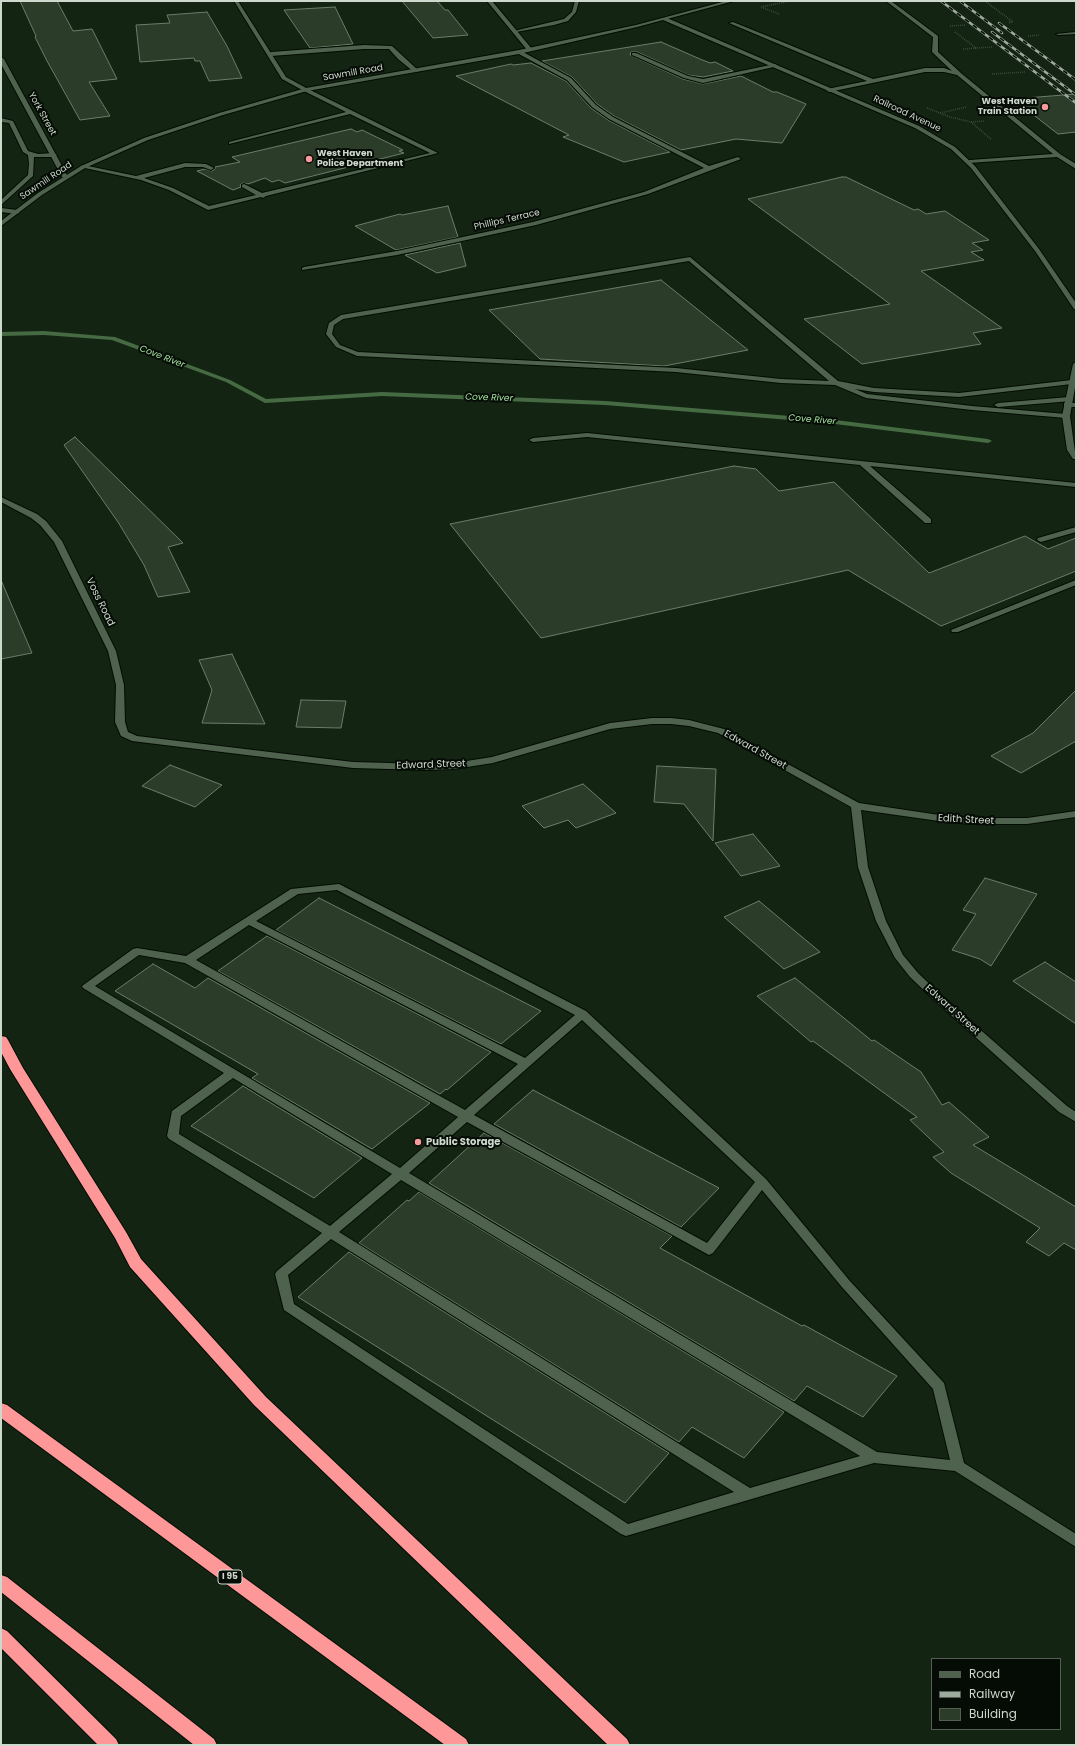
<!DOCTYPE html>
<html>
<head>
<meta charset="utf-8">
<style>
  body { margin:0 }
  #map { position:relative; width:1077px; height:1746px; overflow:hidden; background:#142413; font-family:Poppins,sans-serif }
  canvas { display:block }
  .frame { position:absolute; inset:0; border:2px solid #ced9cd; pointer-events:none }
  .legend { position:absolute; left:931px; top:1658px; width:130px; height:72px; box-sizing:border-box; background:#050b05; border:1px solid #555d55; margin:0; padding:5px 7px; list-style:none; font-size:12px; color:#ced9cd }
  .legend li { display:flex; align-items:center; gap:8px; height:20px }
  .legend b { width:20px; border:1px solid #555d55 }
</style>
</head>
<body>
<div id="map">
<canvas width="1077" height="1746"></canvas>
<div class="frame"></div>
<ul class="legend">
<li><b style="height:5px;background:#4f624e"></b>Road</li>
<li><b style="height:5px;background:#9eaa9d"></b>Railway</li>
<li><b style="height:11px;background:#2b3c29"></b>Building</li>
</ul>
</div>
<script>
const ctx = document.querySelector('canvas').getContext('2d');
ctx.lineJoin = 'round';
const shape = rows => new Path2D(rows.map(r => 'M' + r).join(''));
function fill(path, color) { ctx.fillStyle = color; ctx.fill(path, 'evenodd'); }
function trace(path, color, width, dash) { ctx.strokeStyle = color; ctx.lineWidth = width; ctx.lineCap = dash ? 'butt' : 'round'; ctx.setLineDash(dash || []); ctx.stroke(path); }
function drawText(font, color, halo, rows, align = 'center') {
  ctx.font = font + ' Poppins,sans-serif'; ctx.lineWidth = 4; ctx.setLineDash([]); ctx.textBaseline = 'middle'; ctx.strokeStyle = halo; ctx.fillStyle = color; for (const [text, x, y, turn = 0] of rows) {
    ctx.save(); ctx.translate(x, y); ctx.rotate((+turn || 0) * Math.PI / 180); ctx.textAlign = isNaN(turn) ? turn : align; if (halo) ctx.strokeText(text, 0, 0); ctx.fillText(text, 0, 0); ctx.restore();
  }
}
fill(shape([
  [44,331,115,337,230,380,266,399,382,392,605,401,827,419,988,439,992,441,988,443,827,423,605,405,382,396,265,403,226,382,112,340,44,335,1,336,1,332,44,331]
]), '#466b43');
const building = shape([
  [20,1,57,1,73,31,92,29,117,79,89,82,110,116,80,120,47,61,35,37,36,36,20,1],
  [402,1,437,1,445,10,448,10,468,35,433,38,402,1],
  [335,7,353,44,310,48,284,10,335,7],
  [207,12,227,46,242,78,209,81,200,61,195,61,194,58,140,62,136,25,170,23,167,15,207,12],
  [661,42,700,59,710,63,715,62,733,71,703,77,688,75,637,52,631,52,630,55,683,79,703,84,741,76,773,92,777,92,806,104,782,143,736,139,681,150,614,116,597,104,572,77,542,61,661,42],
  [531,63,566,81,591,108,608,120,670,152,624,162,563,137,569,135,456,76,511,64,513,65,531,63],
  [1076,94,1076,132,1058,134,1013,99,1076,94],
  [351,129,357,132,362,130,403,150,399,151,404,153,285,183,279,180,272,182,265,178,248,184,243,183,240,185,241,187,233,190,197,171,205,169,212,171,215,169,215,167,240,162,232,157,351,129],
  [842,177,846,177,914,210,918,209,926,214,945,211,989,240,972,243,983,250,971,252,984,260,921,271,1002,328,973,333,981,344,862,364,804,319,890,304,748,199,842,177],
  [448,206,458,237,396,250,355,226,400,214,402,215,448,206],
  [460,243,466,266,437,273,405,255,460,243],
  [661,280,748,350,664,366,540,359,489,310,661,280],
  [75,437,183,543,168,547,190,592,158,597,144,565,118,522,64,445,75,437],
  [734,466,756,469,779,491,834,482,929,573,1025,536,1048,549,1076,538,1076,571,941,626,848,570,541,638,450,524,734,466],
  [1,580,32,653,1,659,1,580],
  [232,654,265,724,202,723,212,690,199,660,232,654],
  [1076,690,1076,741,1021,773,991,756,1033,733,1076,690],
  [301,700,346,701,341,728,296,727,301,700],
  [170,765,222,785,195,807,142,786,170,765],
  [657,766,716,769,713,841,684,804,654,802,657,766],
  [583,784,616,813,576,828,568,820,544,828,522,806,583,784],
  [753,834,780,866,741,876,715,843,753,834],
  [985,878,1037,894,991,966,980,959,952,950,976,914,963,910,985,878],
  [319,898,541,1011,501,1044,276,930,319,898],
  [759,901,820,952,784,969,724,917,759,901],
  [267,936,491,1052,447,1090,446,1089,440,1094,218,971,267,936],
  [1045,962,1076,982,1076,1024,1013,981,1045,962],
  [153,964,195,988,208,978,430,1103,372,1149,252,1078,258,1074,115,991,153,964],
  [795,978,872,1041,874,1040,921,1072,942,1105,949,1102,989,1137,973,1145,1076,1207,1076,1250,1064,1243,1049,1256,1026,1242,1040,1228,951,1173,933,1157,944,1152,910,1120,917,1117,813,1041,811,1042,757,996,795,978],
  [243,1086,362,1158,314,1198,191,1126,243,1086],
  [533,1090,719,1188,681,1227,494,1124,533,1090],
  [484,1133,672,1236,660,1248,802,1326,804,1325,897,1376,863,1417,807,1386,794,1401,429,1183,484,1133],
  [419,1192,784,1412,744,1458,692,1427,679,1442,359,1243,407,1200,409,1201,419,1192],
  [349,1252,669,1453,625,1503,298,1297,349,1252]
]);
fill(building, '#2b3c29');
trace(building, '#6b7e69', 1);
const service = shape([
  [575,1,579,1,576,12,568,21,554,25,516,32,514,31,564,19,572,12,575,1],
  [886,1,891,1,938,36,938,52,962,74,1060,154,1076,164,1076,169,1057,157,968,163,968,161,970,160,1053,154,957,75,944,72,925,72,829,92,826,90,827,89,867,81,729,23,733,22,873,79,925,68,944,68,952,71,932,52,933,37,886,1],
  [1076,32,1076,34,1058,35,1056,34,1076,32],
  [364,45,392,46,419,71,414,72,398,59,389,49,364,49,271,56,268,54,271,52,364,45],
  [632,53,636,53,688,76,703,79,775,64,778,66,703,83,684,78,632,55,632,53],
  [306,88,438,153,266,196,263,198,261,197,208,210,169,190,141,180,80,167,83,165,136,176,185,163,206,164,214,168,211,170,203,167,185,167,144,178,173,188,209,206,256,195,242,187,242,185,244,184,262,193,430,153,350,114,229,144,229,142,346,112,304,91,304,89,306,88],
  [1,118,13,121,28,151,38,154,54,153,57,155,54,157,34,157,33,176,1,205,1,200,28,175,29,164,28,155,23,152,9,123,1,122,1,118],
  [1,208,17,210,20,212,17,214,1,212,1,208],
  [690,257,838,381,874,388,959,393,1072,380,1076,382,1072,384,959,397,874,392,855,389,867,394,972,406,1066,414,1070,416,1066,418,972,410,866,398,835,385,781,383,676,372,357,356,336,347,326,334,329,323,341,315,690,257],
  [689,261,829,381,781,379,676,368,358,352,340,345,332,334,334,325,343,319,689,261],
  [1069,397,1072,397,1072,401,998,407,994,405,998,403,1069,397],
  [1064,403,1076,403,1076,407,1064,407,1064,403],
  [587,433,1076,483,1076,487,870,466,931,519,931,523,925,523,860,465,587,437,533,442,529,440,533,438,587,433],
  [1076,527,1076,532,1041,542,1037,540,1038,538,1076,527],
  [1076,580,1076,585,958,632,952,632,951,630,1076,580],
  [339,884,586,1011,766,1179,849,1280,944,1383,964,1463,1076,1534,1076,1547,955,1471,874,1463,626,1536,621,1534,284,1310,275,1274,277,1271,322,1233,169,1139,167,1136,172,1111,224,1073,83,988,82,986,133,949,137,948,186,956,291,889,339,884],
  [337,890,575,1015,525,1058,256,921,298,894,337,890],
  [249,925,518,1064,465,1110,196,960,249,925],
  [139,955,185,963,458,1117,400,1168,95,986,139,955],
  [582,1020,755,1182,707,1243,474,1115,582,1020],
  [233,1078,392,1174,330,1226,179,1134,181,1116,233,1078],
  [467,1122,709,1255,713,1253,762,1190,841,1286,933,1389,950,1460,877,1452,409,1173,467,1122],
  [401,1180,860,1456,750,1488,339,1232,401,1180],
  [331,1239,734,1492,628,1524,294,1304,288,1275,331,1239]
]);
const minor = shape([
  [234,1,238,1,286,77,308,89,308,91,304,91,282,79,234,1],
  [487,1,492,1,532,49,532,51,528,51,487,1],
  [517,51,521,51,571,78,596,105,613,117,709,166,738,157,741,159,648,194,536,225,397,255,302,270,302,268,304,267,397,251,533,222,644,192,704,168,609,119,592,107,567,80,517,53,517,51],
  [1,57,4,59,68,177,67,178,62,177,1,64,1,57],
  [1,497,37,514,46,521,62,541,116,651,124,685,125,722,128,732,137,736,353,762,425,764,454,763,492,757,610,723,652,718,671,718,689,720,724,729,859,803,946,816,973,818,1027,818,1076,811,1076,817,1027,824,973,824,946,822,861,810,868,867,886,921,903,955,918,973,941,995,1067,1106,1076,1112,1076,1122,1059,1112,933,999,910,977,895,958,876,921,858,867,851,807,718,733,689,726,671,724,652,724,610,729,493,763,454,769,425,770,353,768,132,741,121,736,115,722,116,685,108,651,54,542,40,525,31,518,1,502,1,497]
]);
const tertiary = shape([
  [663,18,667,18,919,126,955,147,975,166,1039,249,1076,303,1076,310,1074,309,1035,251,971,168,951,149,915,128,663,20,663,18],
  [1076,362,1076,382,1070,416,1076,459,1073,459,1067,450,1062,416,1073,364,1076,362]
]);
const secondary = shape([
  [726,1,734,1,637,27,519,54,307,91,223,115,148,140,85,168,42,195,1,226,1,221,38,193,81,166,144,138,219,113,306,88,519,50,636,25,726,1]
]);
const motorway = shape([
  [1,1036,6,1037,8,1040,23,1068,126,1232,141,1259,266,1397,627,1739,630,1745,608,1745,254,1405,130,1267,115,1238,10,1069,1,1052,1,1036],
  [1,1403,7,1405,466,1739,469,1745,445,1745,1,1418,1,1403],
  [1,1575,7,1577,214,1739,217,1745,194,1745,1,1592,1,1575],
  [1,1628,7,1631,116,1739,119,1745,98,1745,1,1648,1,1628]
]);
trace(service, '#020d01', 2);
trace(minor, '#020d01', 2);
trace(tertiary, '#020d01', 2);
trace(secondary, '#020d01', 2);
trace(motorway, '#020d01', 2);
trace(shape([
  [985,1,1013,22,1009,22,1010,23],
  [779,14,761,7,790,1],
  [950,26,965,25],
  [955,32,976,48,993,47],
  [1028,36,1039,35],
  [963,49,976,48],
  [992,74,1025,72],
  [927,108,950,117,971,122,992,140],
  [940,113,967,107],
  [971,122,984,121]
]), '#616f60', 1.5, [0.5, 1.5]);
fill(service, '#4f624e');
fill(minor, '#4f624e');
fill(tertiary, '#4f624e');
fill(secondary, '#4f624e');
fill(motorway, '#fe9797');
const rail = shape([
  [941,1,1076,103],
  [960,1,1002,33],
  [999,23,1076,80],
  [992,32,1076,95]
]);
trace(rail, '#9eaa9d', 2.5);
trace(rail, '#050b05', 1.5, [5]);
for (const [x, y, r, color] of [
  [1045,107,4,"#f59b9b"],
  [309,159,4,"#f59b9b"],
  [418,1142,4,"#f59b9b"]
]) { const dot = new Path2D(); dot.arc(x, y, r, 0, 2 * Math.PI); ctx.fillStyle = color; ctx.fill(dot); trace(dot, '#050b05', 1.5); }
drawText('9px', '#ced9cd', '#050b05', [
  ["Sawmill Road",353,73,-10],
  ["York Street",42,114,61],
  ["Railroad Avenue",907,114,25],
  ["Sawmill Road",46,181,-34],
  ["Phillips Terrace",507,220,-13]
]);
drawText('bold 9px', '#ced9cd', '#050b05', [
  ["West Haven",1037,102],
  ["Train Station",1037,112],
  ["West Haven",317,154,"left"],
  ["Police Department",317,164,"left"]
], 'right');
drawText('italic 9px', '#a6e1a1', '#050b05', [
  ["Cove River",162,357,21],
  ["Cove River",489,398,2],
  ["Cove River",812,420,5]
]);
for (const [x, y, w] of [
  [230,1577,24]
]) { const box = new Path2D(); box.roundRect(x - w / 2, y - 7, w, 14, 3); ctx.fillStyle = '#050b05'; ctx.fill(box); trace(box, '#ced9cd', 1); }
drawText('bold 9px', '#ced9cd', null, [
  ["I 95",230,1577]
]);
drawText('10px', '#ced9cd', '#050b05', [
  ["Voss Road",100,602,64],
  ["Edward Street",755,750,29],
  ["Edward Street",431,765,-2],
  ["Edith Street",966,820,3],
  ["Edward Street",952,1010,42]
]);
drawText('bold 10px', '#ced9cd', '#050b05', [
  ["Public Storage",426,1142]
], 'left');
</script>
</body>
</html>
